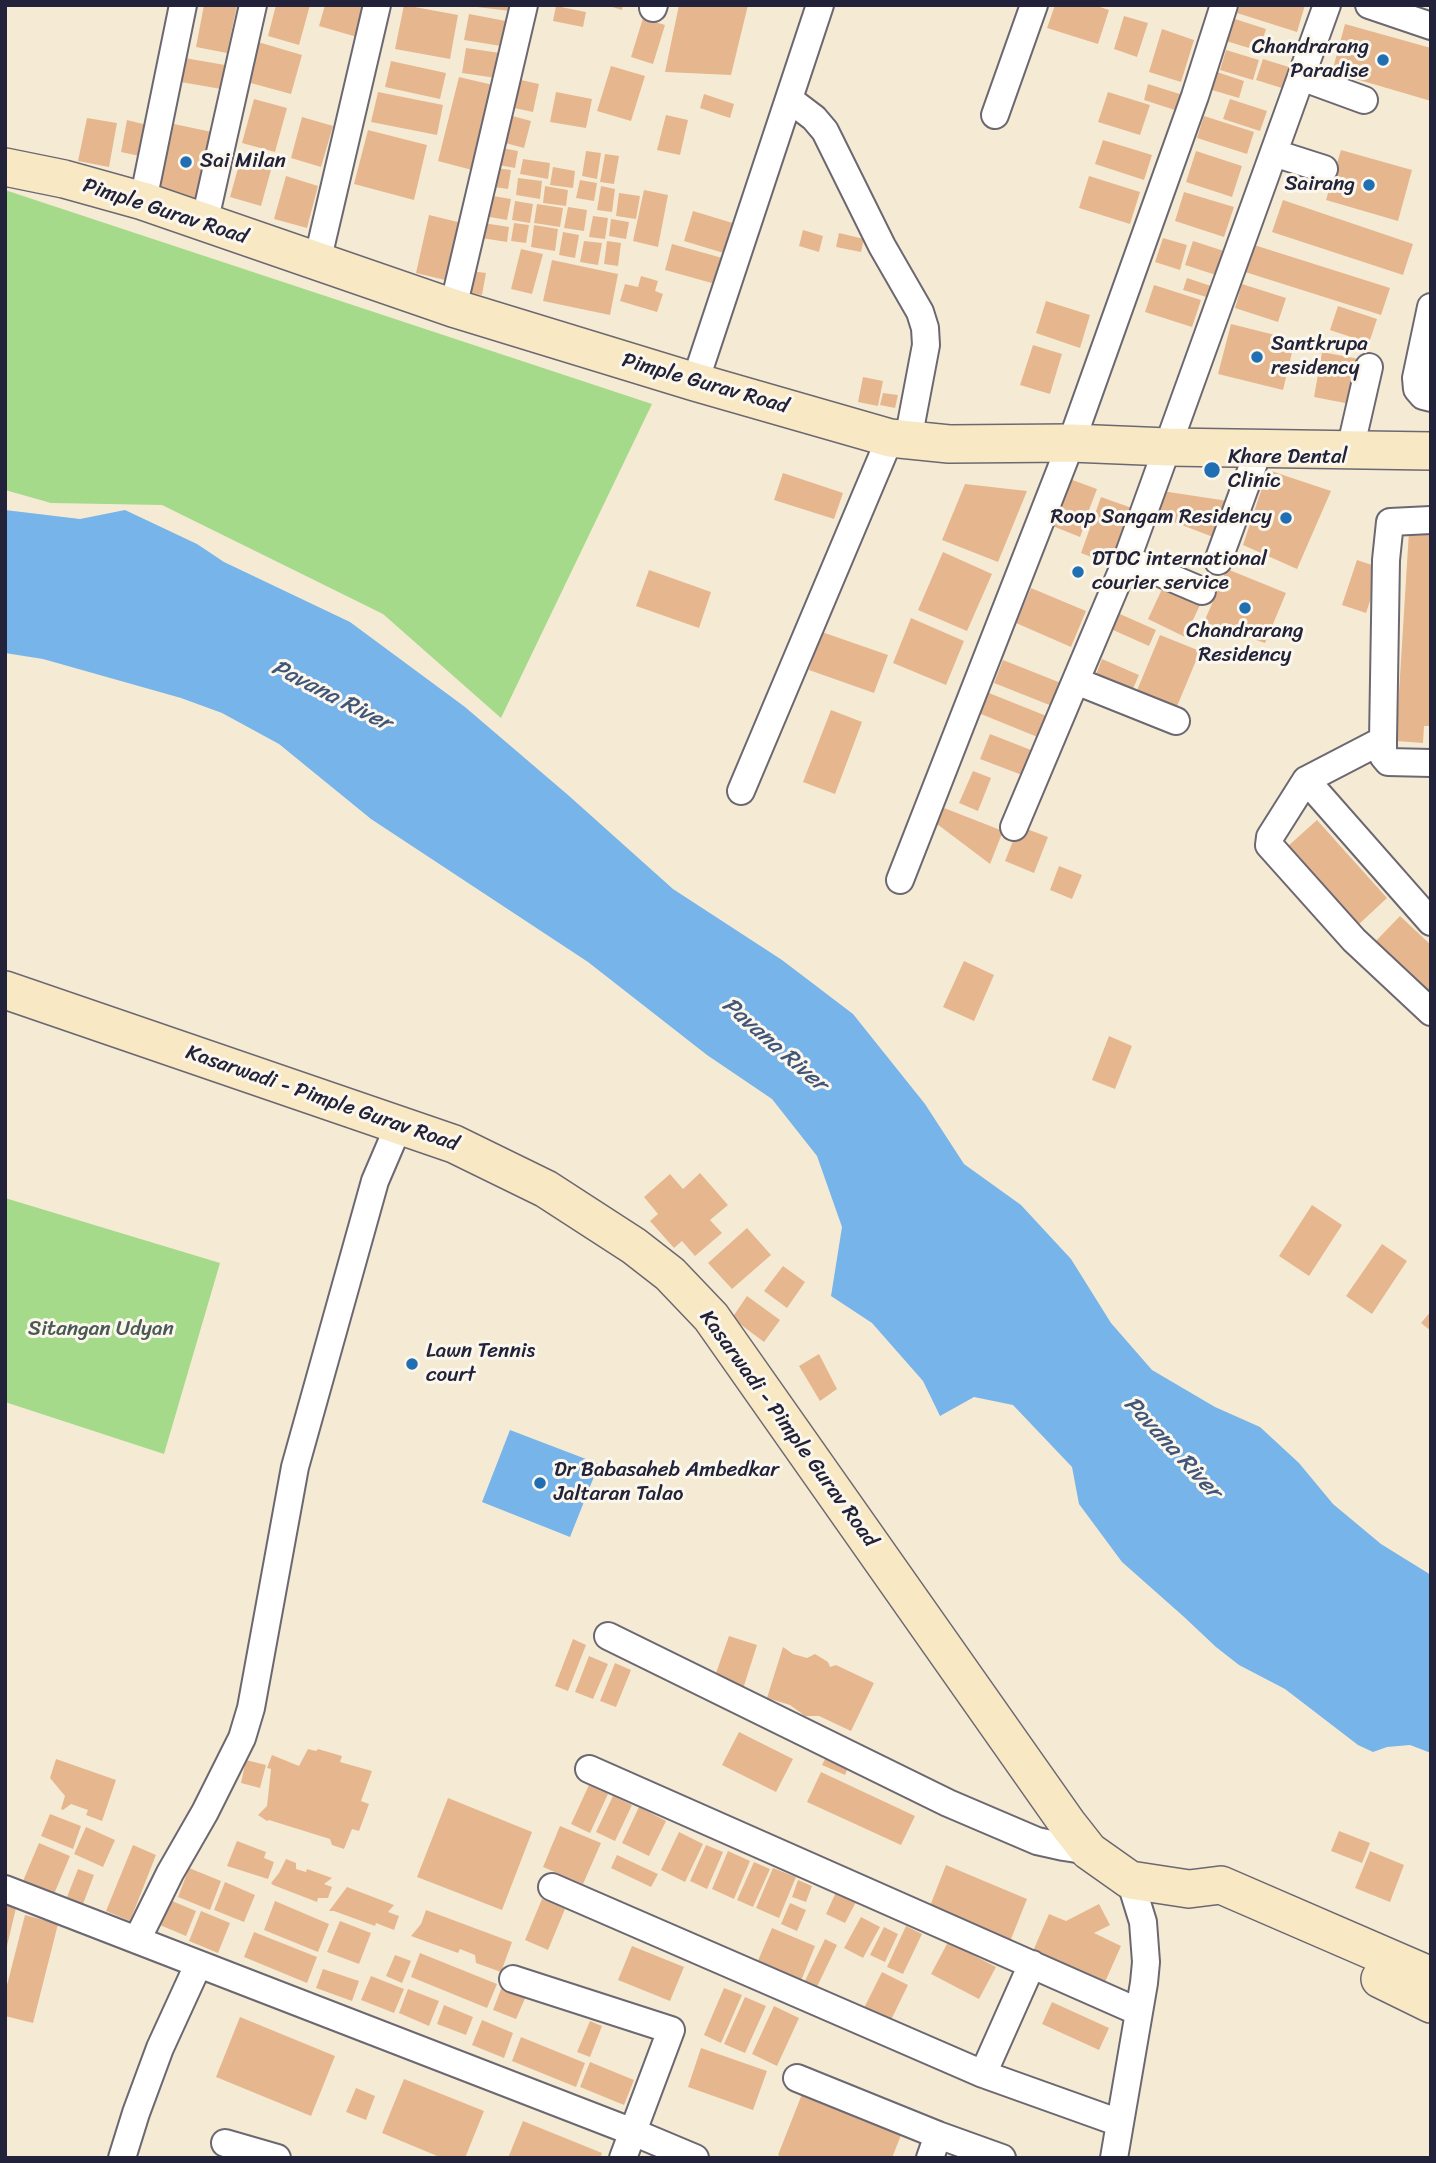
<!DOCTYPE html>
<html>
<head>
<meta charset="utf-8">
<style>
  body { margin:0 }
  #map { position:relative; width:1436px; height:2163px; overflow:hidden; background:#f5ebd5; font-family:Sriracha,sans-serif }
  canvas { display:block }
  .frame { position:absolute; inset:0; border:7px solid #22223b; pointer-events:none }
</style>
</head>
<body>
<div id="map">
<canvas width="1436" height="2163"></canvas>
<div class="frame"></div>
</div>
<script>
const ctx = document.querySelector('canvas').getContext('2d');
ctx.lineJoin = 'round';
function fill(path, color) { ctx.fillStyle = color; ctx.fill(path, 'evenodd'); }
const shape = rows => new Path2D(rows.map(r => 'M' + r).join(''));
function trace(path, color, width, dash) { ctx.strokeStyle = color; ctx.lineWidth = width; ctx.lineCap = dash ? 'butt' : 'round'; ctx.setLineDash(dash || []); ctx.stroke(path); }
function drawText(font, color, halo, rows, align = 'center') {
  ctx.font = font + ' Sriracha,sans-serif'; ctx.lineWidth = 6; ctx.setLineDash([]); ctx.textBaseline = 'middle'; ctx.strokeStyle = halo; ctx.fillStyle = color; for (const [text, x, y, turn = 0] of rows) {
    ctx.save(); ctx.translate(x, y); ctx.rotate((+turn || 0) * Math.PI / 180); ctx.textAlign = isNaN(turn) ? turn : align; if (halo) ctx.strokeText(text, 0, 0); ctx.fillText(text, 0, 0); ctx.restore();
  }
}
fill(shape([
  [5,190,652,404,501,718,383,614,162,505,51,503,5,490],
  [5,1198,220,1263,164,1454,5,1402]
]), '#a5da8a');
fill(shape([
  [5,510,80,519,125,510,197,544,224,562,350,622,465,707,568,795,673,889,782,960,853,1014,925,1104,964,1164,1021,1205,1071,1259,1111,1323,1152,1370,1215,1407,1260,1427,1299,1463,1333,1504,1381,1544,1431,1575,1431,1753,1410,1745,1387,1747,1373,1752,1358,1745,1285,1689,1239,1665,1216,1647,1183,1616,1122,1562,1079,1504,1072,1467,1013,1405,974,1397,940,1416,923,1381,872,1323,831,1296,842,1227,817,1156,772,1099,707,1055,588,962,371,819,279,744,222,713,181,698,43,659,5,653],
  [510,1430,599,1464,570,1537,482,1502]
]), '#77b4e9');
fill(shape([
  [204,5,237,5,227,53,196,47],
  [276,5,310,5,299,45,268,36],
  [325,5,366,5,357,37,319,26],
  [404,5,458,15,450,59,395,49],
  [477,5,511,5,510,11,477,7],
  [606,5,623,5,622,10],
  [679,5,748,5,731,75,665,72],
  [1055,5,1094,5,1109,10,1098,44,1047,28],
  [1240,5,1305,5,1297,32,1237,13],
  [556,6,586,12,583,27,553,21],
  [469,14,506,21,501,46,464,40],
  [1124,16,1148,23,1137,57,1114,49],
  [643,18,665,25,653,64,631,57],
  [1232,18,1266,29,1259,51,1226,41],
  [1345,24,1431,48,1431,101,1332,72],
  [1162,29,1194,40,1181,82,1149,72],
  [258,42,302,55,291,94,247,82],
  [466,48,500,53,496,78,462,73],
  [1226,50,1259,60,1253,80,1220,70],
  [179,57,225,65,221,89,175,81],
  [1263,59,1292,68,1285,89,1256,80],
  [391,61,446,73,440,99,385,87],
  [611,66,645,76,631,121,597,111],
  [1217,72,1244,81,1239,98,1212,90],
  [459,77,493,85,472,170,438,161],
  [512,78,539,84,533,112,505,106],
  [1148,84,1186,96,1181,112,1144,100],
  [378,92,443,105,437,135,371,122],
  [556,92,592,99,586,128,550,122],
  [1108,92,1150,105,1140,135,1098,122],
  [704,94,734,104,730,118,700,108],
  [254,99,287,108,275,152,242,143],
  [1230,99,1267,111,1260,131,1223,119],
  [505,114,531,121,524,148,498,141],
  [666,115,688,120,680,155,657,150],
  [1204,116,1254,132,1247,154,1197,138],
  [302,117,333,126,321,167,291,158],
  [87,118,117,123,109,167,78,161],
  [127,120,151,126,144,157,121,152],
  [174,124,212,132,197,200,159,192],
  [368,130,427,145,414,200,354,184],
  [1103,140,1152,155,1144,180,1095,164],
  [496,147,518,151,515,168,493,164],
  [1341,150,1412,170,1398,221,1326,200],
  [586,151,601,153,597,179,582,176],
  [1196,151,1242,166,1232,197,1186,182],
  [605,154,619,156,614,184,600,182],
  [523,159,550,163,548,179,520,174],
  [240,161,271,170,261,206,230,197],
  [489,167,511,170,508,189,487,186],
  [553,167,575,171,573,188,550,185],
  [286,176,318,186,307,228,274,219],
  [1089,176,1140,192,1130,224,1079,208],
  [518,178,542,181,540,199,516,195],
  [580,180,597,183,594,201,576,198],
  [545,186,568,190,566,206,543,203],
  [601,186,615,189,612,212,597,210],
  [644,190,668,195,658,247,633,241],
  [1184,192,1234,207,1224,237,1175,221],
  [619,193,640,196,636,219,616,216],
  [481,194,511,199,507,220,478,215],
  [1283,200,1413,244,1403,275,1272,232],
  [515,201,533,204,530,223,512,220],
  [537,204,563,208,560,227,534,223],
  [568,207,587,210,584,231,564,228],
  [693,211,736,224,727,254,684,241],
  [429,215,462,223,449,281,416,273],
  [593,216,608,218,605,239,589,237],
  [611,219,629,222,626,239,609,236],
  [477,222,509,227,507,242,475,237],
  [514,223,529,225,526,243,511,241],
  [534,225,558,229,555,251,531,247],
  [803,230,823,236,819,252,799,246],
  [563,232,579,235,575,258,559,255],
  [839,233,864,239,861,252,836,247],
  [1163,238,1187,245,1180,270,1155,262],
  [584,241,602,243,598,265,580,262],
  [607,241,621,243,618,266,604,264],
  [1193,241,1224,251,1216,275,1185,265],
  [672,244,726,259,719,285,665,270],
  [1251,244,1390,288,1381,315,1242,271],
  [521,249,543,254,532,294,511,289],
  [552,260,618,274,610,315,543,301],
  [463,270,486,273,482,295,460,291],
  [641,276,658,281,655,291,663,294,657,312,620,301,625,284,638,287],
  [1187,278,1217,288,1213,299,1183,290],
  [1242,284,1286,298,1278,322,1235,308],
  [1154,285,1201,300,1192,327,1145,312],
  [1046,301,1090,315,1080,348,1036,333],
  [1338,306,1377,319,1369,343,1330,330],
  [1231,324,1295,340,1283,390,1218,374],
  [1033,345,1062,354,1050,394,1020,385],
  [1322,352,1359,359,1350,404,1314,397],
  [863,377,883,381,878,406,858,402],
  [883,393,898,395,895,408,880,405],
  [1268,470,1331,491,1297,569,1243,545],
  [783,473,843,493,834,519,774,500],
  [1067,478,1097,489,1086,518,1056,506],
  [965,484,1027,491,998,562,942,540],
  [1162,491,1228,501,1213,537,1153,514],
  [1101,497,1132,508,1112,565,1081,553],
  [1055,511,1085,524,1080,537,1050,525],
  [1409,531,1431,533,1429,681,1431,681,1431,726,1424,726,1423,743,1396,741],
  [943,552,992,574,967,631,918,610],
  [1357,560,1381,568,1366,613,1342,605],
  [1227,569,1286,593,1265,643,1204,622],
  [649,570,711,592,699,628,636,606],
  [1163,587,1200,605,1185,637,1148,619],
  [1031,588,1086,611,1071,647,1016,623],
  [1111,610,1156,630,1149,646,1104,626],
  [911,618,964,641,946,685,893,663],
  [822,632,888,655,874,693,809,670],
  [1160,635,1200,651,1173,716,1133,700],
  [1102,659,1139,675,1129,698,1093,682],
  [1003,660,1061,683,1052,706,994,683],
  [984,691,1049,717,1040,738,976,712],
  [831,710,862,722,835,794,803,782],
  [990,734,1031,750,1022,775,980,759],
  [973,771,991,778,978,811,959,803],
  [939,806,1003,831,990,864,933,821],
  [1317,820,1387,898,1357,926,1287,847],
  [1019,826,1048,837,1034,873,1005,861],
  [1059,866,1082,875,1072,899,1050,890],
  [1400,916,1431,945,1431,1000,1373,944],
  [964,961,994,975,974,1021,943,1007],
  [1109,1036,1132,1046,1115,1089,1092,1080],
  [700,1173,728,1205,710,1220,722,1233,695,1256,682,1241,674,1248,650,1221,658,1214,644,1197,670,1174,683,1189],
  [1312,1205,1342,1225,1309,1276,1279,1256],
  [747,1228,771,1255,732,1289,708,1263],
  [1382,1244,1407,1261,1372,1314,1346,1296],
  [783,1266,805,1282,787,1308,764,1291],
  [747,1296,780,1320,764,1342,732,1318],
  [1431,1311,1431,1331,1421,1323],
  [819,1354,837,1389,820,1401,799,1366],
  [729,1636,757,1645,742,1692,727,1687,727,1679,718,1679,716,1673],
  [573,1639,586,1645,568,1691,555,1686],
  [783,1647,793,1654,807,1658,815,1654,828,1662,830,1667,836,1665,874,1683,851,1731,819,1716,805,1716,790,1705,767,1698],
  [589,1656,608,1664,593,1699,575,1692],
  [615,1663,631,1670,616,1707,600,1701],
  [739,1732,793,1759,776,1792,722,1765],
  [308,1749,316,1751,318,1749,342,1756,340,1762,372,1771,361,1801,369,1804,359,1831,352,1829,344,1849,332,1845,330,1839,269,1820,267,1821,258,1815,267,1806,271,1769,267,1768,272,1755,299,1766],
  [829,1751,851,1760,845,1775,822,1765],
  [56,1759,116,1780,102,1821,86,1815,88,1810,71,1804,63,1810,61,1809,65,1796,50,1778],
  [246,1760,266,1765,260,1788,241,1783],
  [821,1772,915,1816,901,1845,807,1802],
  [589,1785,608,1794,590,1833,571,1824],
  [613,1796,632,1805,615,1841,596,1832],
  [448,1798,532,1832,502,1910,417,1877],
  [639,1807,666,1821,649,1856,622,1843],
  [50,1814,81,1826,73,1849,41,1836],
  [560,1826,601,1843,583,1884,543,1867],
  [86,1827,115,1840,103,1867,74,1854],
  [1339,1831,1370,1843,1362,1863,1331,1851],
  [679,1832,703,1844,685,1882,661,1870],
  [237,1841,266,1852,264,1858,274,1862,268,1879,227,1866],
  [39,1843,70,1856,54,1894,23,1881],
  [133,1845,156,1855,130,1921,106,1911],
  [706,1845,723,1852,707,1889,690,1881],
  [728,1851,750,1861,734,1899,712,1889],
  [1370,1851,1404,1865,1390,1902,1355,1888],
  [617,1855,658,1874,651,1887,611,1868],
  [286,1859,296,1863,296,1869,306,1872,307,1869,332,1878,324,1884,332,1887,328,1898,318,1898,317,1902,273,1885,271,1883,279,1873],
  [754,1862,770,1869,753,1907,737,1900],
  [946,1865,1027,1899,1009,1944,928,1911],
  [189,1868,221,1881,210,1910,178,1897],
  [773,1868,796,1877,779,1918,756,1908],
  [78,1869,94,1875,83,1904,67,1897],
  [798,1880,812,1886,806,1902,792,1897],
  [225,1882,255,1895,244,1922,214,1910],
  [347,1887,394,1905,388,1912,399,1916,394,1930,376,1923,375,1926,334,1911,329,1911],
  [836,1892,856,1902,845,1923,826,1914],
  [165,1898,196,1911,186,1936,155,1923],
  [542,1899,565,1909,548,1950,525,1940],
  [5,1901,17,1904,6,1950,5,1950],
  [275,1901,329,1924,318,1952,264,1930],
  [790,1903,806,1910,797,1931,781,1924],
  [1099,1904,1110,1925,1094,1933,1121,1946,1105,1982,1033,1951,1049,1914,1066,1921],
  [426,1910,512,1942,501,1972,476,1963,475,1955,460,1949,458,1953,411,1936,421,1924],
  [201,1911,230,1923,218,1953,189,1941],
  [25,1915,58,1924,33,2023,5,2016,5,1993],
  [861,1917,880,1927,863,1958,844,1948],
  [340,1921,371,1933,359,1964,327,1952],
  [906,1926,922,1934,903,1974,887,1967],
  [884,1927,898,1934,885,1962,870,1955],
  [772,1928,815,1946,801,1981,757,1963],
  [254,1932,317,1957,307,1983,244,1957],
  [825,1939,837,1945,815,1991,803,1985],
  [948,1942,996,1967,979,1999,931,1974],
  [632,1946,684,1967,670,2001,618,1980],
  [420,1953,497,1984,487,2008,411,1977],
  [395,1955,411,1961,402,1983,386,1976],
  [323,1969,359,1981,352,2001,316,1988],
  [882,1972,908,1985,890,2022,864,2008],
  [371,1976,404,1989,394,2013,361,2000],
  [503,1984,527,1994,516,2019,493,2010],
  [724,1988,742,1995,721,2043,704,2035],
  [408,1989,439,2001,429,2026,399,2013],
  [745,1997,766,2006,745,2053,724,2044],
  [1052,2002,1109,2028,1099,2050,1042,2024],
  [444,2005,473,2017,466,2035,437,2024],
  [774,2006,799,2018,777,2066,752,2054],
  [240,2017,335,2056,311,2116,216,2077],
  [482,2020,513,2033,504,2058,472,2045],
  [590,2021,602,2026,590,2057,577,2052],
  [521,2037,585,2063,576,2087,512,2061],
  [701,2048,767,2071,753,2110,688,2087],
  [590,2062,634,2080,624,2105,580,2087],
  [404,2079,484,2111,465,2158,442,2158,382,2133],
  [356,2088,375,2096,366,2120,346,2112],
  [804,2089,903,2130,892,2158,784,2158,778,2155],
  [523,2121,602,2153,600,2158,508,2158]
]), '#e6b78f');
const street = shape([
  [1369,5,1431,26],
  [653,8,654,5],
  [1301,77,1364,100],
  [789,99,814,118,825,131,882,246,920,312,925,328,926,345,908,440],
  [995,115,1034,5],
  [1274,153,1324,169],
  [143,201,183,5],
  [204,224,253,5],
  [317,262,377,5],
  [1431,307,1416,378,1417,389,1423,396,1431,398],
  [453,308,524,5],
  [695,382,820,5],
  [1350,450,1369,367],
  [1431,520,1390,522,1386,560,1383,740,1383,756,1388,762,1431,763],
  [1127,559,1202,591],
  [1218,561,1259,449],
  [1076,681,1176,721],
  [1383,740,1306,780,1270,837,1269,845,1354,940,1431,1012],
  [1306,780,1431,922],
  [741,791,890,438],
  [1014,827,1127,559,1327,5],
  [900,880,1071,443,1195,96,1224,5],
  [608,1636,948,1803,1037,1841,1064,1847,1089,1851],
  [589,1769,1139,2012],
  [552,1887,983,2074,1120,2123],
  [5,1889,633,2132,695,2158],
  [137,1940,170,1873,205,1812,242,1738,251,1708,295,1467,375,1181,399,1125],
  [513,1979,671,2030,623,2158],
  [983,2074,1032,1964],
  [797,2078,938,2135],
  [225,2143,277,2158],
  [122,2158,136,2113,160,2048,198,1965],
  [930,2158,938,2135,1002,2158],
  [1114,2158,1144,1983,1146,1962,1143,1922,1130,1880]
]);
const secondary = shape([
  [5,167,64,179,143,201,453,308,695,382,890,438,949,444,1071,443,1168,447,1431,451],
  [5,990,454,1144,546,1189,634,1246,670,1274,711,1317,1067,1823,1089,1851,1130,1880,1189,1889,1221,1885,1431,1976],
  [1380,1979,1431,2004]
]);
trace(street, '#6c6871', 30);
trace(secondary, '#6c6871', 40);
trace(street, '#fff', 26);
trace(secondary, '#f8e8c3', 37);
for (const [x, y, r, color] of [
  [1383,60,7,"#1f6fb2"],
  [186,162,7,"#1f6fb2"],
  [1369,185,7,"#1f6fb2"],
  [1257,357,7,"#1f6fb2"],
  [1212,470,9,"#1f6fb2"],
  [1286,518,7,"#1f6fb2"],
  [1078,572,7,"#1f6fb2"],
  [1245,608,7,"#1f6fb2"],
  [412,1364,7,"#1f6fb2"],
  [540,1483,7,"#1f6fb2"]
]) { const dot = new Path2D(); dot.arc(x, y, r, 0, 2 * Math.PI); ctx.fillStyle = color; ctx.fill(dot); trace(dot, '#fbf7ec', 2.5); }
drawText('21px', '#22223b', '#fbf7ec', [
  ["Chandrarang",1369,48,"right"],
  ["Paradise",1369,72,"right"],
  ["Sai Milan",200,162],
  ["Sairang",1355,185,"right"],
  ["Santkrupa",1271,345],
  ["residency",1271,369],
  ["Khare Dental",1228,458],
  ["Clinic",1228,482],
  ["Roop Sangam Residency",1272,518,"right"],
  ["DTDC international",1092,560],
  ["courier service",1092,584],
  ["Chandrarang",1245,632,"center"],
  ["Residency",1245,656,"center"],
  ["Lawn Tennis",426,1352],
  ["court",426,1376],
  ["Dr Babasaheb Ambedkar",554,1471],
  ["Jaltaran Talao",554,1495]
], 'left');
drawText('21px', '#22223b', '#fbf7ec', [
  ["Pimple Gurav Road",165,212,18],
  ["Pimple Gurav Road",705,384,16],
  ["Kasarwadi - Pimple Gurav Road",322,1099,19],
  ["Kasarwadi - Pimple Gurav Road",788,1429,54]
]);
drawText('21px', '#495953', '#fbf7ec', [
  ["Sitangan Udyan",101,1330]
]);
drawText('italic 23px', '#405578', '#fbf7ec', [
  ["Pavana River",331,696,27],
  ["Pavana River",774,1045,41],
  ["Pavana River",1172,1448,47]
]);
</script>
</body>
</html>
